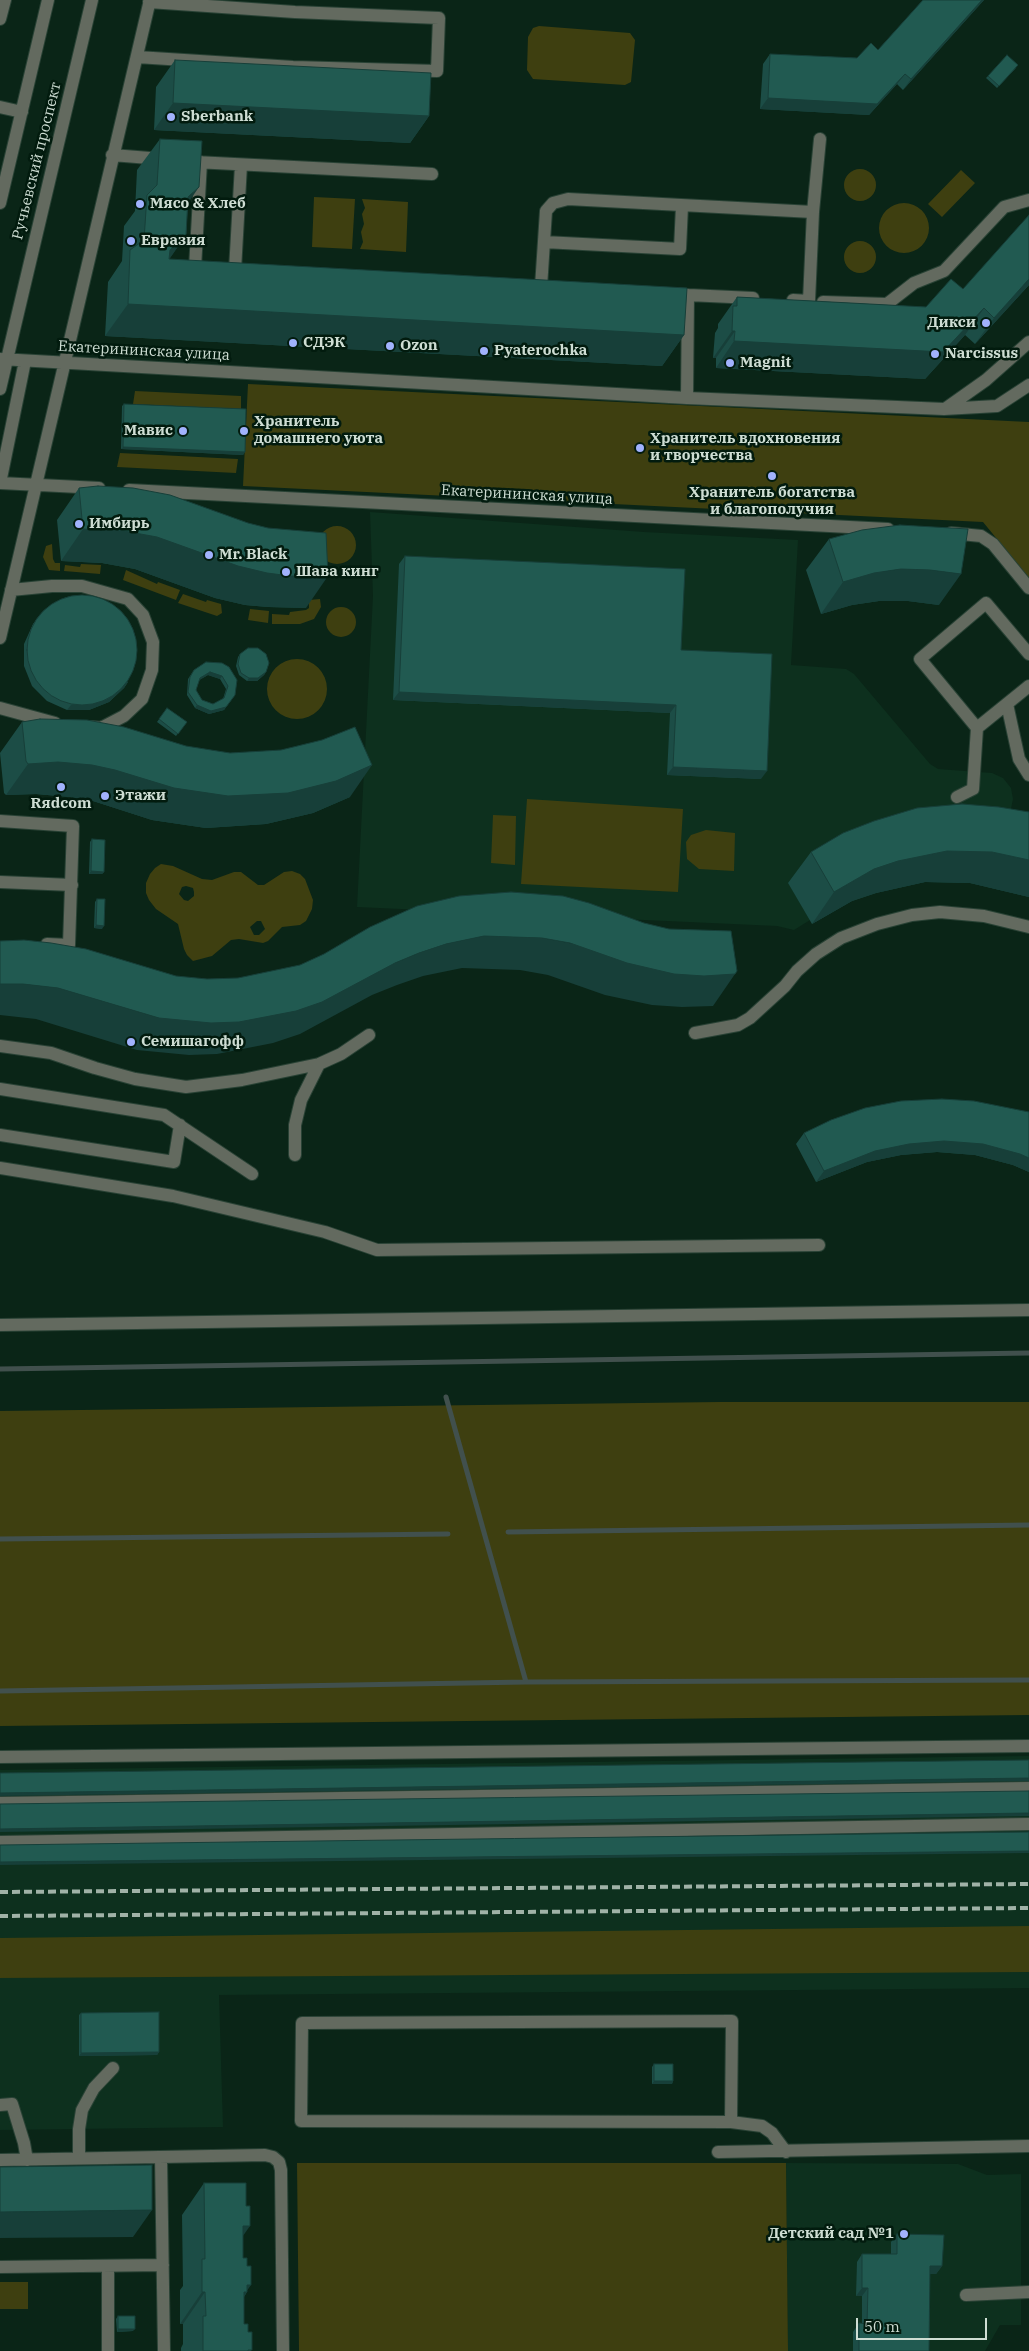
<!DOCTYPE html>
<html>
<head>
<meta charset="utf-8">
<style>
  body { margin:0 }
  #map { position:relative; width:1029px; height:2351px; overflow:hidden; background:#0a2517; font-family:"IBM Plex Serif",serif }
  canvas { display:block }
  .scale { position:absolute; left:856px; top:2318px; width:131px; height:22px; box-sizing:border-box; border:2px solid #ceddd3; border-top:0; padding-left:6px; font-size:15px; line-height:18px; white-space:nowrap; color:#ceddd3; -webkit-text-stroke:4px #021b0e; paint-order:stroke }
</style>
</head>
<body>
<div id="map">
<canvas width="1029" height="2351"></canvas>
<div class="scale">50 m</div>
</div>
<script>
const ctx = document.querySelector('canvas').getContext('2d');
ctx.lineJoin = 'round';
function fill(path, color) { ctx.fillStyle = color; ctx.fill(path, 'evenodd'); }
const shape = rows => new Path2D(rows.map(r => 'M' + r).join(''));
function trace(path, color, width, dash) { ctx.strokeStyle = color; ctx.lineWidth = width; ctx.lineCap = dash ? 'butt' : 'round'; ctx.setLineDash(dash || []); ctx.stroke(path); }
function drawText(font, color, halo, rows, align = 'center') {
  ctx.font = font + ' "IBM Plex Serif",serif'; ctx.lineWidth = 5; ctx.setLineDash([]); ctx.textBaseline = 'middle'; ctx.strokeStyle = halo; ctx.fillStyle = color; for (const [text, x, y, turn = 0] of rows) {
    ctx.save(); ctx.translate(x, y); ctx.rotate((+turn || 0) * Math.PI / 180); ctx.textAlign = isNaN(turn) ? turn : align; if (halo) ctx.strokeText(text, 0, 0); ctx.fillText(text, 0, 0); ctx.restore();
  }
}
fill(shape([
  [370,512,644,532,798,540,791,665,846,669,854,674,930,764,938,769,992,773,1003,778,1011,788,1013,799,1004,843,789,884,810,920,794,930,777,926,357,907,373,596],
  [1029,1756,1029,1988,219,1995,223,2127,0,2130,0,1770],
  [786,2163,958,2164,987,2175,1021,2174,1021,2325,1000,2325,985,2351,788,2351]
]), '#0d301e');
fill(shape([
  [539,26,630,33,635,40,631,82,625,85,533,79,527,70,528,37,533,28],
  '844 185a16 16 0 1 1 32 0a16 16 0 1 1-32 0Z',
  [961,170,975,183,942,217,928,204],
  [314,197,355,199,352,249,312,247],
  [362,199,408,202,406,252,360,249,363,242,361,232,364,224,362,214,365,208],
  '879 228a25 25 0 1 1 50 0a25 25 0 1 1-50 0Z',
  '844 257a16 16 0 1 1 32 0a16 16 0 1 1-32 0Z',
  [248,384,1029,422,1029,578,983,522,243,486],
  [135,391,241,396,241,409,133,404],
  [120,453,238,459,236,473,117,467],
  '318 545a19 19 0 1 1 38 0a19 19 0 1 1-38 0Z',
  [52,544,53,559,55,563,60,563,60,571,49,570,43,557,46,546],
  [81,564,101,565,100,574,64,571,65,565,80,567],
  [126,570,157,584,158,582,180,590,176,600,123,580],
  [183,594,206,602,207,600,221,604,222,613,217,616,178,603],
  [320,599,321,607,314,619,300,624,272,624,272,614,289,615,290,612,306,610,309,608,309,600],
  '326 622a15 15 0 1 1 30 0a15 15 0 1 1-30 0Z',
  [250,609,269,611,268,623,248,620],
  '267 689a30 30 0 1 1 60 0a30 30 0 1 1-60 0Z',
  [527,799,683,809,678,892,521,884],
  [493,815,516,816,515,865,491,863],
  [706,830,735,833,734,871,699,869,687,859,686,842,691,835],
  [161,864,173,866,202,879,212,880,234,872,241,872,258,885,264,885,284,872,292,871,300,874,305,879,313,900,312,909,306,921,300,925,282,927,268,941,263,943,239,939,231,940,212,956,193,961,187,955,184,949,178,924,156,909,149,900,146,893,146,883,150,874,155,868],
  [186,886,193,888,194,892,194,896,188,901,184,900,179,894,182,887],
  [257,921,261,921,265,929,259,935,254,935,250,927],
  [720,1402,1029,1402,1029,1715,0,1726,0,1411],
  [1029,1926,1029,1972,0,1978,0,1938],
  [297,2163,786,2163,788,2351,299,2351],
  [0,2282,28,2282,28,2309,0,2309]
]), '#3e3f10');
trace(shape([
  [0,1369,1029,1353],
  [446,1397,526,1682],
  [508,1532,1029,1525],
  [0,1539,448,1534],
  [0,1691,526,1682,1029,1680]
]), '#41504d', 5);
const minor = shape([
  [0,19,5,0],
  [137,57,293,67,437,71,439,18,295,12,149,2],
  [0,107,22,112],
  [112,155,162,159],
  [195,162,432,174],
  [201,162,195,268,205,268],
  [0,203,48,0],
  [813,212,820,139],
  [544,242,680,249,682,206],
  [235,270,241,165],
  [541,287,546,211,553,203,568,199,813,212,809,301,793,300],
  [669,294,688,295,687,398],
  [688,295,753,298],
  [823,302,887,304,914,283,944,271,1004,207,1029,200],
  [0,359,687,398,944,409,997,406,1029,385],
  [0,389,92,0],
  [945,409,986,380,1029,342],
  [0,483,99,488],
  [0,483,25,361],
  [129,490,888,529],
  [951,533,981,536,993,544,1029,588],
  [11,590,52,586,82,586,128,599,143,615,153,642,152,670,142,699,124,716,101,728,92,727],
  [0,638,150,0],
  [1029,654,986,603,920,659,977,728,1029,686],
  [1007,704,1019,759,1029,775],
  [0,708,55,723],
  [957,797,973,789,977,728],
  [0,821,73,826,69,945,47,944],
  [0,882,72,885],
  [695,1033,738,1025,750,1018,785,986,797,971,816,954,841,938,877,924,912,915,940,912,984,916,1029,927],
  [0,1046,51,1053,95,1068,135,1079,186,1087,242,1080,319,1064,341,1054,369,1035],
  [0,1089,164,1115,252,1174],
  [0,1135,174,1162,180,1125],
  [295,1155,295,1125,301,1100,319,1064],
  [0,1168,173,1196,325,1232,377,1250,819,1245],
  [0,1325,1029,1310],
  [0,1757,1029,1746],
  [0,1803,1029,1788],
  [0,1842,1029,1824],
  [0,2105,12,2104,24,2143,27,2160],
  [731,2122,732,2021,302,2023,301,2121,731,2122,762,2126,772,2133,786,2152],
  [718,2152,1029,2146],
  [161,2157,164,2351],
  [79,2158,79,2129,82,2110,94,2088,113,2068],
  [0,2160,265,2155,273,2157,279,2162,281,2170,283,2351],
  [108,2266,108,2351],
  [0,2267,163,2265],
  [966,2295,1029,2292]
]);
trace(minor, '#294235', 14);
trace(minor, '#636a5f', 12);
trace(shape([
  [0,1892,1029,1884],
  [0,1916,1029,1908]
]), '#a0b2a7', 4, [8, 4]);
fill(shape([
  [923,0,984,0,903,90,897,84,869,115,760,109,763,64,770,54,857,58,878,50],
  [175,60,429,116,410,143,154,130,156,87],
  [1016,68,997,88,986,78,988,76],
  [160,139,188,204,186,235,169,259,684,335,662,366,105,336,108,282,122,261,124,226,135,211,137,170],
  [1029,285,975,344,965,335,925,379,716,368,716,358,713,358,715,333,718,328,718,324,737,297,926,307,963,289],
  [124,404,245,452,243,455,121,449,122,406],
  [79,488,306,608,268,607,245,605,215,598,135,569,102,563,61,561,57,520],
  [829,539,939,605,908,601,879,601,852,605,821,614,806,570],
  [405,556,681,650,761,779,667,775,670,713,393,700,399,564],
  [37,619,128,682,124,688,109,702,89,710,67,710,47,701,32,686,24,666,24,644,33,624],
  [240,654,266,672,264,675,257,681,247,681,239,675,236,666,238,657],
  [222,663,235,695,224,710,209,714,195,708,187,695,188,679,194,670],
  [208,675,220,679,226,689,223,699,213,704,202,700,196,690,199,680],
  [167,708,187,722,176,736,157,722],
  [22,722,350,797,313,813,266,824,206,828,152,820,93,801,70,797,36,794,6,795,4,793,0,753],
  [1029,812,1029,897,970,883,925,882,876,893,852,901,812,924,788,883,811,852],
  [92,839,104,872,102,874,89,874,90,842],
  [97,899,102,929,94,928,95,902],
  [1029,1112,1029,1172,1013,1165,975,1155,937,1152,901,1155,867,1162,816,1182,796,1144,804,1133],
  [81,2013,159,2052,157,2055,79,2056,79,2015],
  [654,2064,673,2081,672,2084,652,2084,652,2067],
  [204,2183,243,2236,243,2258,247,2290,247,2292,244,2297,244,2324,248,2332,251,2351,181,2351,181,2348,183,2344,183,2324,180,2324,180,2290,183,2286,182,2215],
  [897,2234,942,2266,936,2274,930,2274,929,2351,853,2351,853,2332,859,2323,862,2323,862,2296,856,2296,857,2262,862,2254,891,2254,891,2242],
  [118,2316,133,2331,117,2332,116,2319]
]), '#1c4d46');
fill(shape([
  [982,0,984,0,903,90,911,79],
  [905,74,897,84,869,115,760,109,768,98],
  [173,103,429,116,410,143,154,130],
  [199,187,177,219,188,197],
  [186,235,164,267,170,250],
  [1029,279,1029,285,975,344,994,318],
  [128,304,684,335,662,366,105,336],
  [984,308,965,335,925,379,716,368,734,341],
  [732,331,735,331,716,358,713,358],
  [123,447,245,452,243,455,121,449],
  [83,529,124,531,157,537,328,576,306,608,268,607,245,605,215,598,135,569,102,563,61,561],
  [901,569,930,570,961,574,939,605,908,601,879,601,852,605,821,614,843,582,874,573],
  [210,672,222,676,220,679,208,675,198,681,200,678],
  [266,672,264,675,257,681,247,681,249,678],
  [128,682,124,688,109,702,89,710,67,710,71,705],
  [399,692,676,705,670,713,393,700],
  [197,705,226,707,224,710,209,714,195,708],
  [58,762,372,765,350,797,313,813,266,824,206,828,152,820,93,801,70,797,36,794,6,795,28,764],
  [673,767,767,771,761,779,667,775],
  [947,851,992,852,1029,860,1029,897,970,883,925,882,876,893,852,901,812,924,834,892,874,869,898,861],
  [91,871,104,872,102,874,89,874],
  [96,925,104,926,102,929,94,928],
  [484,936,542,938,735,974,713,1006,682,1007,652,1005,605,995,548,975,520,970,462,968,423,976,397,985,372,995,300,1034,273,1043,217,1054,189,1055,137,1050,36,1019,0,1015,0,984,23,984,58,988,159,1018,395,963,419,953,446,944],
  [944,1141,983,1144,1020,1154,1029,1158,1029,1172,1013,1165,975,1155,937,1152,901,1155,867,1162,816,1182,824,1171,875,1151,909,1144],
  [1029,1778,1029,1781,0,1796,0,1793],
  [1029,1813,1029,1816,0,1832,0,1829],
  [1029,1851,1029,1853,0,1865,0,1862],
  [159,2052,157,2055,79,2056,81,2053],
  [654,2081,673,2081,672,2084,652,2084],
  [152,2210,133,2237,0,2238,0,2212],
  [243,2226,250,2226,228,2257],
  [930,2266,942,2266,936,2274,924,2274],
  [247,2285,251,2285,246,2292,247,2292,225,2324],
  [862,2288,868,2288,862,2296,856,2296],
  [202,2292,205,2292,183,2324,180,2324],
  [118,2329,135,2329,133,2331,117,2332]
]), '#173f39');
const building = shape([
  [923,0,982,0,911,79,905,74,877,104,768,98,770,54,857,58,871,43,878,50,923,0],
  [1007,55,1018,65,999,86,988,76,1007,55],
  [175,60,431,73,429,116,173,103,175,60],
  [160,139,202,141,199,187,188,197,186,235,170,250,169,259,687,288,684,335,128,304,130,250,144,240,147,195,157,185,160,139],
  [1029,215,1029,279,994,318,984,308,943,352,734,341,735,331,732,331,733,306,737,306,737,297,926,307,951,279,963,289,1029,215],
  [124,404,246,409,245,452,123,447,124,404],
  [98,486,133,488,170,495,248,523,268,528,326,533,328,576,290,576,267,573,238,566,157,537,124,531,83,529,79,488,98,486],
  [900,525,968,529,961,574,930,570,901,569,874,573,843,582,829,539,862,530,900,525],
  [405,556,685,569,681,650,772,654,767,771,673,767,676,705,399,692,405,556],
  '27 650a55 55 0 1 1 110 0a55 55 0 1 1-110 0Z',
  [248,648,258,648,266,654,269,663,266,672,258,678,249,678,241,673,238,664,240,654,248,648],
  [206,662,222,663,229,667,237,680,235,695,226,707,211,711,197,705,188,692,190,677,194,670,206,662],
  [210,672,222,676,228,686,224,698,213,704,202,700,196,690,200,678,210,672],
  [167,708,187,722,178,734,159,719,167,708],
  [40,719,87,720,124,727,186,746,230,753,281,750,322,740,355,727,372,765,336,781,288,793,228,796,174,788,115,770,92,765,58,762,28,764,26,761,22,722,40,719],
  [962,804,999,807,1029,812,1029,860,992,852,947,851,898,861,874,869,834,892,811,852,843,833,874,821,917,808,962,804],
  [92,839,105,840,104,872,91,871,92,839],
  [511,892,563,896,589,903,644,923,669,929,731,931,737,971,735,974,704,976,674,974,627,963,570,943,542,938,484,936,446,944,419,953,395,963,322,1002,296,1011,239,1022,211,1023,159,1018,58,988,23,984,0,984,0,941,24,940,51,943,86,949,176,976,207,979,238,978,300,965,324,954,370,927,417,906,459,896,511,892],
  [97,899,105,899,104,926,96,925,97,899],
  [942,1099,974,1101,1029,1112,1029,1158,1020,1154,983,1144,944,1141,909,1144,875,1151,824,1171,804,1133,831,1120,865,1108,901,1101,942,1099],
  [1029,1760,1029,1778,0,1793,0,1773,1029,1760],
  [1029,1791,1029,1813,0,1829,0,1804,1029,1791],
  [1029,1832,1029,1851,0,1862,0,1845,1029,1832],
  [159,2012,159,2052,81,2053,81,2013,159,2012],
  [654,2064,673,2064,673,2081,654,2081,654,2064],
  [152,2165,152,2210,0,2212,0,2167,152,2165],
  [204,2183,246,2183,246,2206,250,2206,250,2226,243,2226,243,2258,247,2258,247,2266,251,2266,251,2285,247,2285,247,2292,244,2292,244,2324,248,2324,248,2332,252,2332,252,2350,248,2350,248,2351,203,2351,203,2316,206,2316,205,2292,202,2292,202,2259,205,2259,204,2183],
  [897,2234,944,2235,942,2266,930,2266,929,2351,859,2351,859,2323,867,2324,868,2288,862,2288,862,2254,897,2254,897,2234],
  [118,2316,135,2316,135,2329,118,2329,118,2316]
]);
fill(building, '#215a51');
trace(building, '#173f39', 1);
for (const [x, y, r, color] of [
  [171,117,5,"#a1b2fd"],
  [140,204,5,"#a1b2fd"],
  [131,241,5,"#a1b2fd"],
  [986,323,5,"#a1b2fd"],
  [293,343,5,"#a1b2fd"],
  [390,346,5,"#a1b2fd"],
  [484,351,5,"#a1b2fd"],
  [935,354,5,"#a1b2fd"],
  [730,363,5,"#a1b2fd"],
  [183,431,5,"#a1b2fd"],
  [244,431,5,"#a1b2fd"],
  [640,448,5,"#a1b2fd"],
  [772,476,5,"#a1b2fd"],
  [79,524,5,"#a1b2fd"],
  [209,555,5,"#a1b2fd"],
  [286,572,5,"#a1b2fd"],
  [61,787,5,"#a1b2fd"],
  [105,796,5,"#a1b2fd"],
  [131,1042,5,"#a1b2fd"],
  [904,2234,5,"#a1b2fd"]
]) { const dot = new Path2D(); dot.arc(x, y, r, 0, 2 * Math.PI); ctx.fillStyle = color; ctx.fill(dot); trace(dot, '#021b0e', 2); }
drawText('bold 15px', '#ceddd3', '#021b0e', [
  ["Sberbank",181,117],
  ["Мясо & Хлеб",150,204],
  ["Евразия",141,241],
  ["Дикси",976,323,"right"],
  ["СДЭК",303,343],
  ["Ozon",400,346],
  ["Pyaterochka",494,351],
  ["Narcissus",945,354],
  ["Magnit",740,363],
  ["Хранитель",254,422],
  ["домашнего уюта",254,439],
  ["Мавис",173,431,"right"],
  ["Хранитель вдохновения",650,439],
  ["и творчества",650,456],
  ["Хранитель богатства",772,493,"center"],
  ["и благополучия",772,510,"center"],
  ["Имбирь",89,524],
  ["Mr. Black",219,555],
  ["Шава кинг",296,572],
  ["Этажи",115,796],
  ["Rяdcom",61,804,"center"],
  ["Семишагофф",141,1042],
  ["Детский сад №1",894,2234,"right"]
], 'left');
drawText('15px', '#ceddd3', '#021b0e', [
  ["Ручьевский проспект",37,161,-76],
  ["Екатерининская улица",144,351,3],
  ["Екатерининская улица",527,495,3]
]);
</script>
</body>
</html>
